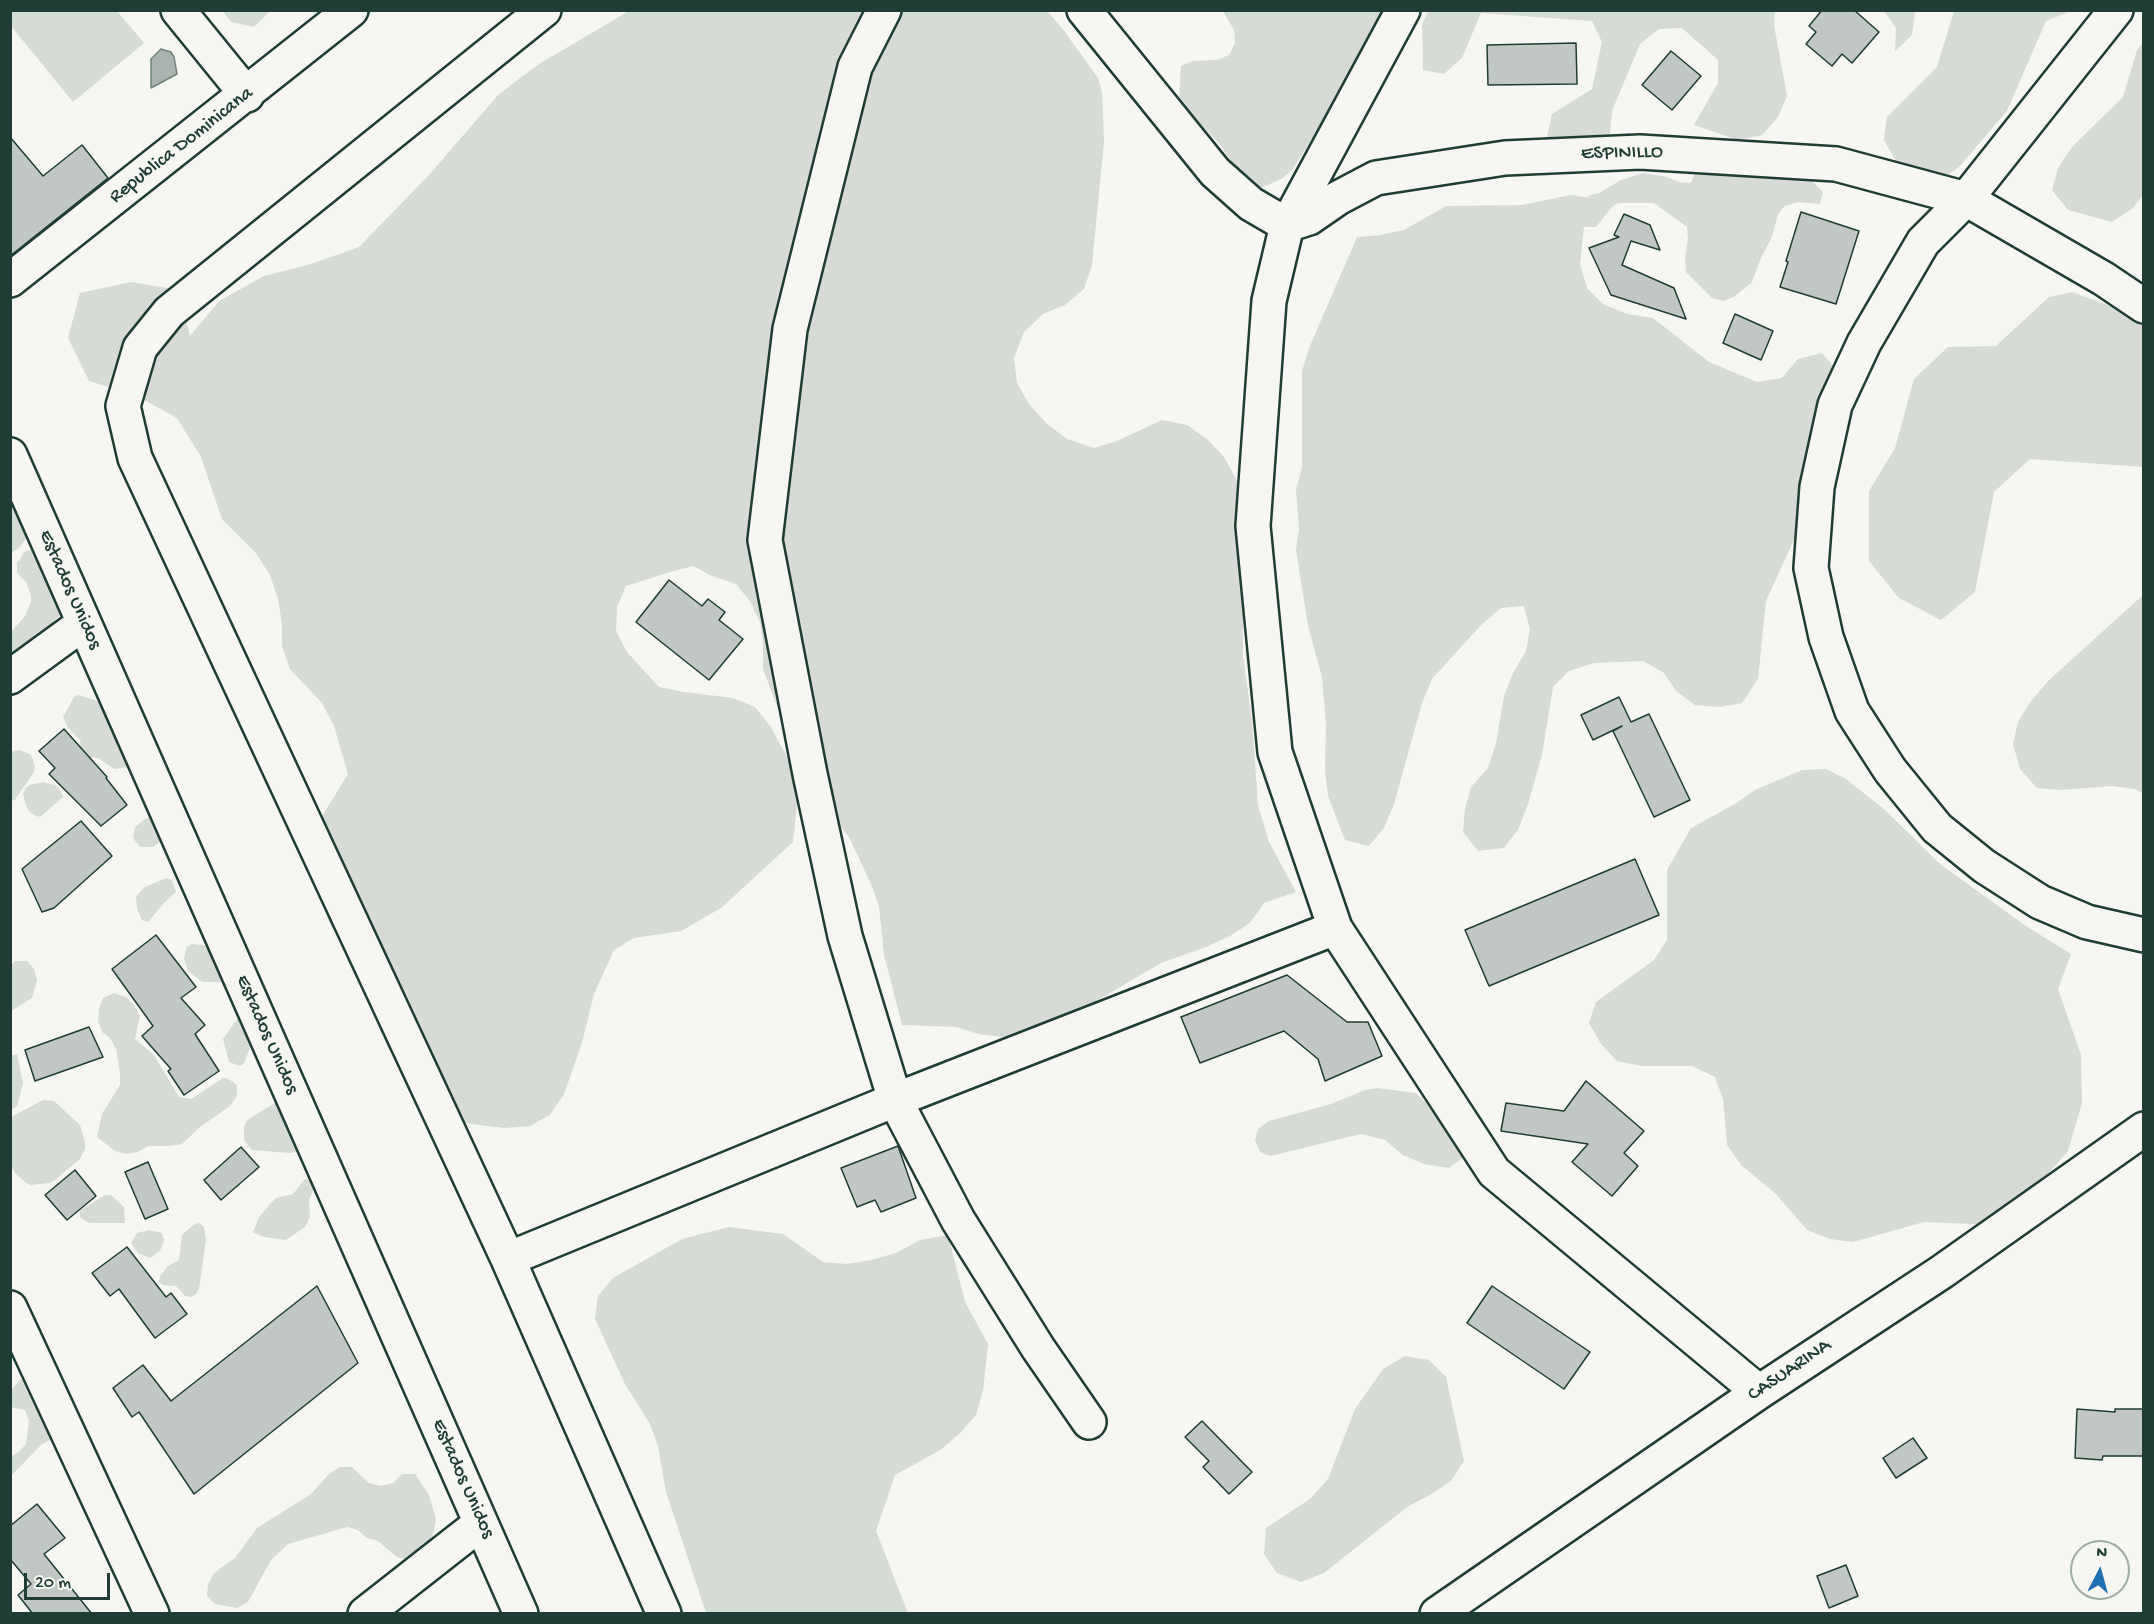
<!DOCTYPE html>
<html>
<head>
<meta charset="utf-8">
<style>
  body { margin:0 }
  #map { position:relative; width:2154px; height:1624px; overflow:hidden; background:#f6f6f2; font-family:"Gochi Hand",sans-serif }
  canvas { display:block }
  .frame { position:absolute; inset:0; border:12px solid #1f3d34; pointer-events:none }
  .north { position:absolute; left:2070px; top:1540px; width:60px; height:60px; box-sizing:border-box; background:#f6f6f2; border:2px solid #a0aca6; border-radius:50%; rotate:6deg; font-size:16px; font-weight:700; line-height:24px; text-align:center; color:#1f3d34 }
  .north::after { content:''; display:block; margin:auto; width:21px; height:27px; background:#1f6fb2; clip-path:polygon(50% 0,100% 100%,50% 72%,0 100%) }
  .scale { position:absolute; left:24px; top:1573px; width:86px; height:27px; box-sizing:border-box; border:3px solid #1f3d34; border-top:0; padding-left:8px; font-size:18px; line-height:21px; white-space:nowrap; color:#1f3d34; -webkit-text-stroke:4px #f6f6f2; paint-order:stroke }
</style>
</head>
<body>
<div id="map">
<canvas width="2154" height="1624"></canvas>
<div class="frame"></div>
<div class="north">N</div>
<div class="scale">20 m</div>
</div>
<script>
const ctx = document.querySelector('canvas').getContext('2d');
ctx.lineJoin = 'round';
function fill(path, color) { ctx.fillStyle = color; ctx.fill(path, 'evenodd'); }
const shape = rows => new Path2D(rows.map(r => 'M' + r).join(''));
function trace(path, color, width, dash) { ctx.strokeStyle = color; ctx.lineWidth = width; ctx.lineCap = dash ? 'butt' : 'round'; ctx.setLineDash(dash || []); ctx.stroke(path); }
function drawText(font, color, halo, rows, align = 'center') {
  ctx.font = font + ' "Gochi Hand",sans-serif'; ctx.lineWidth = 4.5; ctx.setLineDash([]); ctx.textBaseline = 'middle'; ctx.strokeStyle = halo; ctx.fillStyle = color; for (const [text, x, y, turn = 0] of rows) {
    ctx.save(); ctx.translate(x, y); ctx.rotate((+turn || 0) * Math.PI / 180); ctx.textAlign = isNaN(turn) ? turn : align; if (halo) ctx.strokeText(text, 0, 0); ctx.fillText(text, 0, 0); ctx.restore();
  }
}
fill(shape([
  [1429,10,1775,11,1774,25,1787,96,1778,117,1762,135,1738,140,1694,125,1718,83,1718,60,1682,28,1659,29,1640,44,1612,111,1610,134,1591,148,1547,137,1552,114,1592,89,1602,42,1592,21,1481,13,1462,58,1444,74,1423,70,1422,24],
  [10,11,117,11,144,43,73,102,11,26],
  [224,11,224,10,270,11,254,27,231,22,224,13],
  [629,11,1047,11,1062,28,1098,78,1102,92,1104,142,1092,265,1084,289,1065,305,1043,314,1024,332,1014,358,1017,383,1029,404,1046,423,1067,439,1094,448,1117,441,1162,420,1187,425,1207,439,1224,457,1248,501,1243,585,1243,657,1252,720,1258,805,1269,842,1296,892,1264,903,1250,923,1230,936,1206,947,1161,963,1098,1000,1029,1032,1003,1037,979,1034,956,1027,902,1025,884,955,879,906,871,884,849,837,803,775,763,669,763,646,760,622,750,601,736,584,712,576,693,566,670,572,626,586,617,607,616,631,627,652,659,687,684,692,733,698,755,707,771,727,794,770,798,793,793,842,721,908,681,931,634,938,614,950,594,994,582,1043,564,1094,550,1115,530,1126,505,1128,479,1125,456,1121,433,1109,389,1050,379,1028,374,1003,354,958,339,940,328,920,321,895,316,826,348,774,334,726,322,703,290,669,282,646,282,624,278,599,270,575,256,553,222,519,201,457,177,418,135,395,89,381,68,338,80,293,131,282,179,290,190,336,219,301,264,276,311,264,359,247,428,176,499,94,539,64],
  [1223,11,1383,11,1373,40,1362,62,1292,170,1283,178,1261,188,1250,185,1241,178,1222,147,1179,101,1181,66,1193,61,1217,60,1229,55,1235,43,1234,30],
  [1884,11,1915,11,1912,35,1895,51,1896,28],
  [1954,11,2071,11,2046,21,2007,111,1959,167,1937,182,1914,177,1896,161,1884,140,1887,117,1937,67],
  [2143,43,2143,195,2133,208,2112,222,2068,210,2052,190,2058,168,2072,147,2123,97,2137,50],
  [1797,166,1823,192,1820,204,1798,202,1785,206,1778,214,1772,237,1761,258,1752,282,1734,297,1723,301,1712,298,1686,272,1685,259,1688,239,1687,227,1654,203,1618,203,1612,207,1596,227,1584,227,1580,264,1587,288,1603,304,1627,314,1653,318,1709,362,1757,382,1782,378,1798,359,1822,353,1837,371,1797,533,1766,601,1758,679,1742,703,1720,707,1695,705,1676,691,1664,673,1643,661,1594,663,1569,671,1553,687,1542,755,1528,804,1518,830,1504,848,1478,851,1463,832,1465,809,1471,787,1488,768,1496,743,1504,696,1513,673,1526,651,1530,629,1524,606,1501,608,1481,625,1432,679,1422,703,1394,804,1384,828,1369,846,1345,840,1328,796,1325,770,1326,724,1322,677,1308,626,1296,550,1299,528,1296,490,1302,467,1302,371,1309,348,1357,237,1381,235,1404,230,1446,206,1522,205,1571,195,1591,198,1587,196,1599,193,1621,180,1643,173,1667,177,1679,182,1691,183,1696,171],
  [2072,292,2143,318,2143,467,2030,459,1994,492,1975,592,1941,620,1899,598,1869,561,1869,491,1895,448,1914,379,1948,347,1996,346,2049,297],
  [26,463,32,464,40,474,42,480,41,493,33,529,19,548,11,553,10,496],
  [30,550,43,553,64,606,59,616,54,621,53,628,11,660,11,632,25,616,31,601,31,595,26,582,17,573,17,562,20,560,24,552],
  [2143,595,2143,793,2135,789,2112,786,2061,790,2037,788,2020,769,2013,744,2018,722,2031,701,2048,681],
  [79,695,97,701,124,713,138,766,114,769,100,759,94,757,89,759,79,746,81,741,68,728,63,717,74,697],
  [20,750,31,755,35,766,34,772,14,801,11,799,11,756,13,751],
  [1826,769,1846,779,1885,810,1940,864,2026,926,2071,954,2058,989,2081,1055,2082,1103,2068,1151,2015,1212,1996,1225,1924,1222,1853,1242,1830,1239,1807,1230,1776,1194,1741,1165,1727,1145,1723,1099,1715,1077,1692,1066,1642,1066,1617,1061,1601,1044,1589,1023,1596,1002,1654,960,1667,940,1667,870,1691,828,1735,804,1755,790,1802,770],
  [43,782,55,785,59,788,64,798,63,797,40,817,34,815,29,811,26,806,23,794,26,788,30,785],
  [155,815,163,840,153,847,140,847,133,838,135,827,145,819],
  [166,878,172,880,176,892,163,904,148,922,142,920,137,908,136,896,145,887],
  [192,944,203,945,213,950,224,970,222,982,202,982,188,971,184,959,185,953,187,947],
  [15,961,27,961,34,969,37,981,32,998,11,1011,11,965],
  [114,993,126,997,134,1005,140,1016,135,1039,154,1055,179,1097,191,1099,223,1078,227,1078,237,1085,237,1096,230,1106,200,1127,182,1144,170,1146,148,1146,138,1152,126,1154,115,1151,97,1137,102,1114,120,1085,120,1073,116,1049,110,1038,102,1032,98,1021,99,1009,103,998],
  [247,1014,253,1041,244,1063,240,1066,229,1062,223,1039,237,1019],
  [17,1054,23,1083,17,1106,11,1110,11,1056],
  [1377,1088,1416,1093,1434,1111,1464,1157,1449,1168,1424,1164,1403,1155,1385,1140,1361,1134,1270,1156,1260,1152,1255,1140,1258,1129,1269,1121,1331,1104,1365,1090],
  [43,1100,54,1101,80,1125,85,1142,85,1149,80,1159,55,1180,50,1183,31,1185,25,1182,15,1173,11,1165,11,1117],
  [280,1100,301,1151,290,1153,252,1150,244,1140,244,1128,246,1122,250,1118],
  [311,1178,315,1182,312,1194,309,1199,310,1217,305,1227,286,1240,264,1237,253,1232,259,1217,271,1203,276,1198,293,1194,305,1179],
  [105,1195,111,1195,124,1207,125,1223,89,1223,80,1217,80,1211,85,1207],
  [199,1223,204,1227,206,1239,199,1289,196,1294,191,1297,185,1296,176,1286,163,1285,159,1282,160,1276,168,1266,179,1260,182,1235,193,1225],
  [729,1227,783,1234,823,1262,847,1264,871,1260,896,1253,920,1240,948,1235,965,1302,988,1344,983,1391,976,1415,961,1432,942,1449,895,1475,876,1531,908,1613,706,1613,666,1492,658,1446,650,1424,625,1384,595,1319,598,1296,613,1278,682,1239],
  [149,1230,162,1233,164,1240,160,1251,150,1258,138,1253,131,1243,137,1233],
  [1405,1356,1429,1360,1446,1377,1464,1461,1451,1481,1430,1495,1407,1507,1324,1573,1301,1582,1277,1573,1264,1554,1266,1528,1310,1499,1328,1479,1355,1409,1383,1369],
  [24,1376,63,1438,52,1439,41,1445,11,1476,10,1457,19,1452,26,1444,29,1421,25,1410,11,1407,11,1390],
  [340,1467,352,1467,369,1483,381,1486,393,1483,402,1474,415,1474,429,1495,436,1519,433,1535,419,1554,409,1560,397,1557,378,1541,367,1538,358,1530,347,1527,288,1544,271,1560,248,1602,237,1608,215,1604,207,1596,208,1584,214,1573,235,1558,257,1528,311,1494,329,1474]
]), '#d6dbd6');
const water = shape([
  [161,49,171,52,174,57,177,74,151,88,151,59,161,49]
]);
fill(water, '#aab3ae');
trace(water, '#72847d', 1.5);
const building = shape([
  [1822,10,1854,10,1879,32,1852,63,1842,54,1832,66,1806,44,1816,32,1809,26,1822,10],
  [1576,43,1577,84,1488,85,1487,45,1576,43],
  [1671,51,1701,76,1672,110,1642,85,1671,51],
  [10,137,43,176,82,145,108,178,10,256,10,137],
  [1801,212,1859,231,1836,304,1780,287,1788,262,1786,261,1801,212],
  [1624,214,1650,225,1660,250,1631,241,1622,265,1674,288,1686,319,1611,295,1589,248,1619,237,1614,235,1624,214],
  [1735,314,1773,331,1761,360,1723,343,1735,314],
  [669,580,702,606,708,599,725,612,719,620,743,639,709,680,636,622,669,580],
  [1619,697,1631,722,1649,714,1690,800,1654,817,1613,731,1622,726,1593,740,1581,715,1619,697],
  [64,729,107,777,106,778,127,805,101,826,49,774,55,768,39,751,64,729],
  [81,821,112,856,54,908,42,912,22,869,81,821],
  [1635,859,1659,915,1489,986,1465,930,1635,859],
  [156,935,196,987,181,998,205,1025,195,1034,219,1071,184,1095,168,1071,171,1069,142,1036,153,1026,112,969,156,935],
  [1287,975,1347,1022,1368,1022,1382,1056,1325,1081,1318,1059,1284,1031,1200,1063,1181,1017,1287,975],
  [89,1027,103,1057,35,1081,25,1050,89,1027],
  [1586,1081,1644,1131,1624,1153,1638,1166,1612,1196,1572,1162,1588,1144,1501,1131,1506,1103,1564,1111,1586,1081],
  [898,1146,916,1198,881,1212,875,1200,857,1207,841,1168,898,1146],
  [241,1147,259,1167,221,1200,204,1180,241,1147],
  [148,1162,168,1209,145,1219,125,1172,148,1162],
  [75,1170,96,1196,67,1220,45,1195,75,1170],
  [127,1247,166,1297,171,1293,187,1314,155,1338,119,1289,110,1296,92,1273,127,1247],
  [317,1286,358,1363,194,1494,139,1412,132,1417,113,1388,143,1365,171,1401,317,1286],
  [1492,1286,1590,1352,1564,1389,1467,1323,1492,1286],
  [2077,1409,2115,1412,2115,1409,2144,1409,2144,1456,2103,1456,2102,1460,2075,1458,2077,1409],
  [1202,1421,1252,1472,1229,1494,1203,1467,1209,1461,1185,1437,1202,1421],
  [1913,1438,1927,1458,1896,1478,1883,1458,1913,1438],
  [37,1504,65,1538,44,1554,92,1614,33,1614,18,1595,31,1584,10,1559,10,1526,37,1504],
  [1846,1565,1858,1596,1829,1608,1817,1576,1846,1565]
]);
fill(building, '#c1c8c3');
trace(building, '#1f3d34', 1.5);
const minor = shape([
  [178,10,247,95],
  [544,10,169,312,140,348,123,406,135,458,508,1259,664,1614],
  [884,10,855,67,790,329,765,540,810,774,845,936,895,1100,1335,928],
  [1084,10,1215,172,1251,204,1287,225,1309,218,1338,198,1376,178,1505,158,1640,152,1836,164,1966,199,2104,279,2144,306],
  [1403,10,1287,225,1269,301,1253,526,1275,752,1335,928,1494,1172,1759,1392],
  [2116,10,1966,199,1923,242,1864,343,1835,405,1817,487,1811,568,1826,637,1852,711,1890,770,1937,828,1984,866,2040,902,2087,922,2144,935],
  [10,280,351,10],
  [10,455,521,1614],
  [10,677,84,623],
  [508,1259,895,1100,958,1220,1038,1348,1089,1422],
  [10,1308,152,1614],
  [365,1614,481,1523],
  [1437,1614,1759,1392,1943,1271,2144,1129]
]);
trace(minor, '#1f3d34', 38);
trace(minor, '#f6f6f2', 33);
drawText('20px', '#1f3d34', '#f6f6f2', [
  ["Republica Dominicana",182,146,-38],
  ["ESPINILLO",1622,154,-1],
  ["Estados Unidos",69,590,66],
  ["Estados Unidos",266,1035,66],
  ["CASUARINA",1790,1371,-34],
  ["Estados Unidos",462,1479,66]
]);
</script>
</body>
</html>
